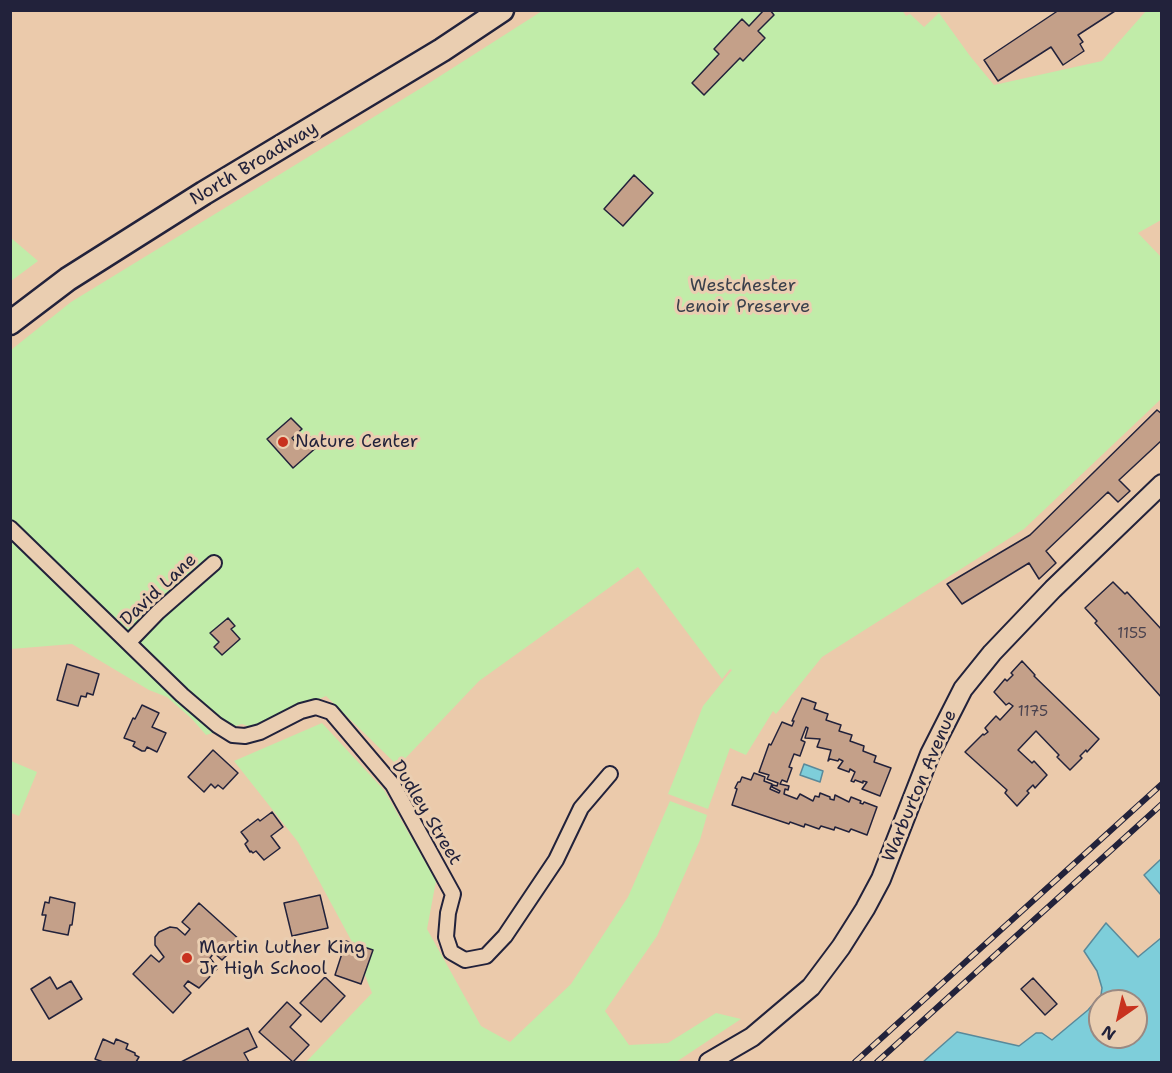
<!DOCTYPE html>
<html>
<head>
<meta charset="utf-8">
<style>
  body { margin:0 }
  #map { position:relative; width:1172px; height:1073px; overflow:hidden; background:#ebcaab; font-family:"Shantell Sans",sans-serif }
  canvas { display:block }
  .frame { position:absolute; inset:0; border:12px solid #22223b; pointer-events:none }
  .north { position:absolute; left:1088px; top:989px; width:60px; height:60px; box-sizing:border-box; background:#eaceb1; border:2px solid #9a8982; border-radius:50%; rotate:214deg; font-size:16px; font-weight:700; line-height:24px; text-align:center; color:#22223b }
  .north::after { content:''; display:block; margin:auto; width:21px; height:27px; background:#c8321e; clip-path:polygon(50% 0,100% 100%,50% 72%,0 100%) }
</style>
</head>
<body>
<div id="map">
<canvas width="1172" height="1073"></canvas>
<div class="frame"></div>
<div class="north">N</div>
</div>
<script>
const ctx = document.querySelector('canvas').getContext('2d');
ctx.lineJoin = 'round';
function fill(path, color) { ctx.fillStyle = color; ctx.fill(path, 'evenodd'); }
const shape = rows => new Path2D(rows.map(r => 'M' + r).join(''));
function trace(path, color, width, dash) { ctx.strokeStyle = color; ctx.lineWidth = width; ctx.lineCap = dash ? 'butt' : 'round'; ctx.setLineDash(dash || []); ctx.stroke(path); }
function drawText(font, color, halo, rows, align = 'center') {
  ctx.font = font + ' "Shantell Sans",sans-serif'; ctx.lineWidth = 6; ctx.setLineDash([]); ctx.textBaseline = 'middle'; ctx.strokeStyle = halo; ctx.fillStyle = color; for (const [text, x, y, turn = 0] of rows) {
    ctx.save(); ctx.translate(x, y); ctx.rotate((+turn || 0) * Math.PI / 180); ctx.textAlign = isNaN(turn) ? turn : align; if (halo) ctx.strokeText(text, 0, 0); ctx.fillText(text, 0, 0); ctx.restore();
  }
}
fill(shape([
  [902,10,906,16,910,14,924,27,939,13,970,56,994,85,1102,61,1146,11,1161,11,1161,220,1138,233,1161,257,1161,399,1024,529,822,657,776,714,773,711,746,755,730,748,708,809,668,794,703,706,732,670,730,669,722,679,638,567,479,681,398,766,326,696,253,728,242,724,206,735,192,719,167,697,149,690,72,644,11,649,11,350,71,302,426,85,542,11],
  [10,237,38,261,11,281,10,281],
  [322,723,384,790,436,881,427,929,481,1026,510,1042,571,984,628,897,670,801,707,815,700,840,657,936,605,1011,629,1045,668,1043,716,1013,741,1019,676,1062,306,1062,372,993,351,940,298,842,234,761],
  [11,761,37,772,19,816,11,813]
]), '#c1eca9');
const water = shape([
  [804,764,823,771,820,782,800,775,804,764],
  [1161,859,1161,895,1144,875,1161,859],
  [1106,923,1138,957,1161,938,1161,1062,923,1062,957,1032,1019,1046,1036,1033,1042,1033,1052,1040,1088,1010,1101,995,1102,988,1097,971,1084,951,1106,923],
  [1100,1001,1136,1001,1136,1037,1100,1037,1100,1001]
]);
fill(water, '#7eceda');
trace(water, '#59899a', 1.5);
const building = shape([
  [764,10,770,10,774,15,758,31,765,38,743,61,740,58,704,95,692,83,719,54,714,49,742,19,749,26,764,10],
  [1059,10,1115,11,1078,35,1083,42,1080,44,1084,51,1063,65,1051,47,998,81,984,60,1059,10],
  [634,175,653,193,623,226,604,209,634,175],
  [1157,410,1162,414,1162,440,1119,480,1130,491,1118,502,1108,492,1046,551,1056,563,1039,579,1029,563,962,604,947,584,1030,535,1157,410],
  [291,418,302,429,292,438,299,446,309,436,318,446,293,468,267,439,291,418],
  [1113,582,1125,594,1127,592,1162,630,1162,698,1095,623,1097,621,1085,608,1113,582],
  [228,618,235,626,231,629,240,639,222,655,214,647,219,642,210,633,228,618],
  [1022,661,1035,675,1034,676,1099,739,1087,752,1086,750,1080,756,1082,758,1070,770,1057,757,1059,755,1036,731,1018,750,1032,763,1034,761,1047,775,1035,788,1033,785,1027,791,1029,793,1017,806,1005,793,1007,790,965,752,983,734,984,735,988,732,985,728,996,716,1000,720,1013,706,1009,703,1006,705,994,692,1005,679,1007,681,1013,675,1011,673,1022,661],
  [67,664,99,674,93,695,87,693,86,697,81,696,78,706,57,700,67,664],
  [802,698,816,703,814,709,828,714,826,720,841,725,839,731,852,735,850,741,864,746,863,751,876,756,874,762,891,768,880,796,862,789,867,782,863,781,863,783,855,780,854,782,851,781,855,772,850,769,849,772,838,768,843,761,839,759,838,761,830,759,828,761,831,750,817,747,820,739,805,738,808,728,806,727,801,740,805,742,800,756,794,754,789,767,792,768,787,782,782,780,780,784,789,786,788,790,785,789,784,794,797,799,800,794,813,801,815,796,819,797,820,793,830,797,830,799,834,800,835,795,849,802,851,797,861,801,860,803,863,804,864,802,877,807,867,835,851,829,849,832,835,827,834,830,821,826,819,829,805,824,804,827,790,822,789,824,732,805,737,789,735,788,738,782,740,782,742,777,751,780,754,773,765,777,764,781,772,784,770,789,779,793,780,791,772,787,773,785,777,786,778,783,767,779,769,775,759,772,769,744,771,745,782,722,792,726,794,721,792,721,802,698],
  [142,705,159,713,152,727,166,733,157,752,147,747,145,751,142,751,133,746,135,742,124,738,133,718,135,719,142,705],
  [213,750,238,773,223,789,218,785,215,788,211,784,204,792,188,777,213,750],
  [272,812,283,827,271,836,280,848,264,860,256,851,253,853,251,851,250,852,245,844,248,841,241,832,258,819,260,821,272,812],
  [320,895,328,928,292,936,284,903,320,895],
  [50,897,75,903,72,925,70,925,68,935,43,930,46,915,42,915,45,902,49,903,50,897],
  [199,903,241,941,222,960,214,953,210,958,218,968,199,988,188,981,184,986,191,993,173,1013,133,974,151,955,159,962,164,957,155,945,155,937,159,932,170,927,177,928,185,935,190,929,182,922,199,903],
  [346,941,373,950,361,984,335,975,346,941],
  [50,977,57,989,71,981,82,999,49,1019,31,989,50,977],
  [325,977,345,996,321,1022,300,1003,325,977],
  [1033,978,1057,1004,1045,1015,1021,989,1033,978],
  [287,1002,301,1015,290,1027,309,1045,293,1062,259,1032,287,1002],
  [248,1028,257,1047,244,1053,249,1062,181,1062,248,1028],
  [103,1039,114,1044,116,1039,128,1044,126,1049,135,1053,135,1055,139,1057,136,1062,103,1062,95,1059,103,1039]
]);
fill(building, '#c4a089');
trace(building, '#22223b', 1.5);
const minor = shape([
  [10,528,182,695,217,725,233,735,245,736,260,732,301,711,316,707,331,712,393,785,453,894,448,913,446,937,451,952,465,960,486,956,505,936,556,860,581,808,610,774],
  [129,642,158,612,214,563]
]);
const tertiary = shape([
  [709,1062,752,1037,811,987,841,947,865,909,881,879,930,754,963,689,992,653,1053,589,1162,484]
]);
const primary = shape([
  [10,323,68,279,204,193,442,50,502,10]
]);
trace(minor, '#22223b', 18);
trace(tertiary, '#22223b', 22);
trace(primary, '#22223b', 27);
trace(minor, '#eaceb1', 14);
trace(tertiary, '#eaceb1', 18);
trace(primary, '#eaceb1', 22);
const rail = shape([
  [855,1062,1162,784],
  [877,1062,1162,804]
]);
trace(rail, '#22223b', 6);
trace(rail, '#eaceb1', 4, [11]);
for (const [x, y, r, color] of [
  [283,442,6,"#c8321e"],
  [187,958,6,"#c8321e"]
]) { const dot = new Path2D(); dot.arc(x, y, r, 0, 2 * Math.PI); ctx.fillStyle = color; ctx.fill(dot); trace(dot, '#eaceb1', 2); }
drawText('15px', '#4a424e', null, [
  ["1155",1132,634],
  ["1175",1033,712]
]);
drawText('18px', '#22223b', '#eaceb1', [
  ["North Broadway",254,164,-31],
  ["David Lane",159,590,-43],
  ["Warburton Avenue",920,786,-67],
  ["Dudley Street",426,813,59]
]);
drawText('18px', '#3a404c', '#eaceb1', [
  ["Westchester",743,286],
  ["Lenoir Preserve",743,307]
]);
drawText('18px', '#22223b', '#eaceb1', [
  ["Nature Center",295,442],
  ["Martin Luther King",199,948],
  ["Jr High School",199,969]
], 'left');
</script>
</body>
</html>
